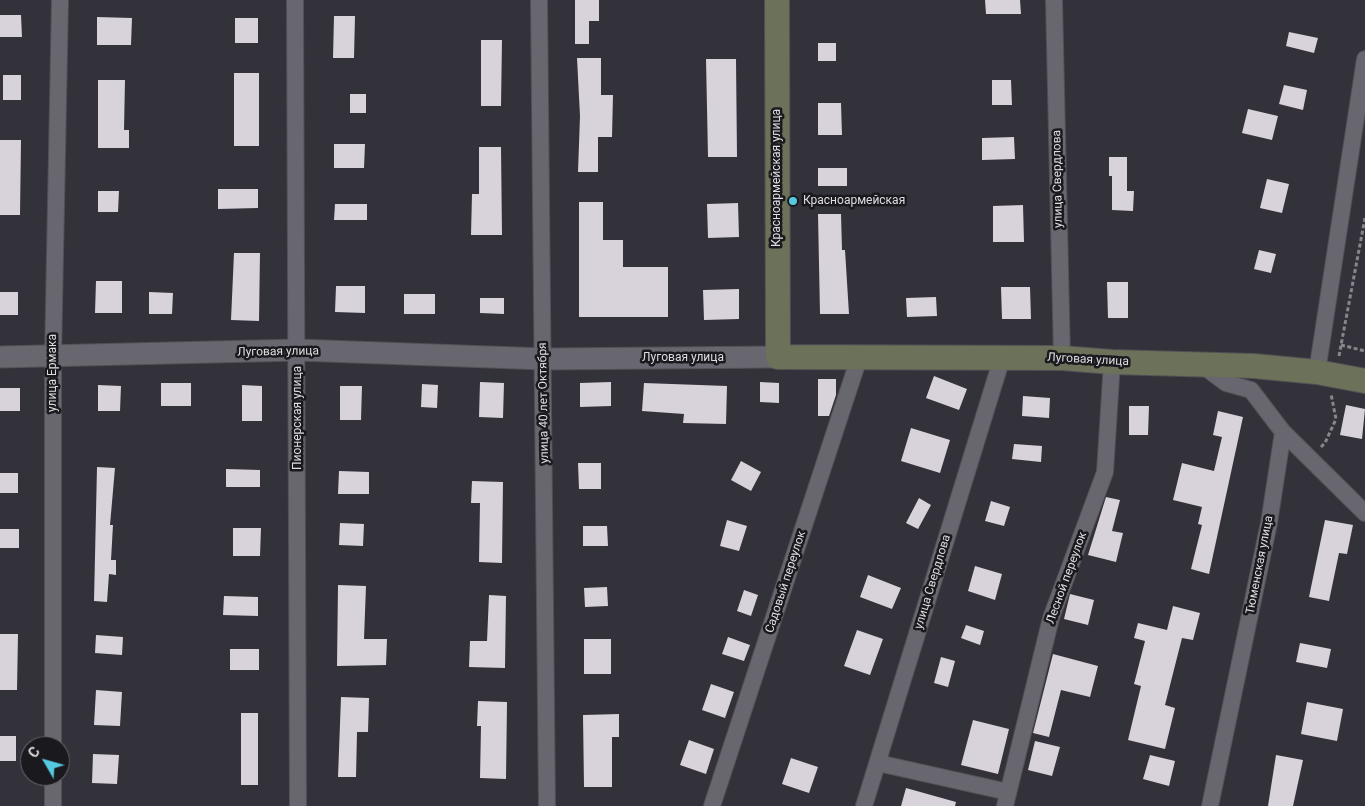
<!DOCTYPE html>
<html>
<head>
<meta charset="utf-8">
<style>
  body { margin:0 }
  #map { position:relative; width:1365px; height:806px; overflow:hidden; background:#333139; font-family:Roboto,sans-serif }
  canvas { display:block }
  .north { position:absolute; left:20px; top:736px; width:50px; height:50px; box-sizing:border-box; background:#1a191d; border:1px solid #68676c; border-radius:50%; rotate:308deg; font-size:14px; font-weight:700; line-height:20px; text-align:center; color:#dedde2 }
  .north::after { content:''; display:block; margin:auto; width:18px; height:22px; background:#56c9e0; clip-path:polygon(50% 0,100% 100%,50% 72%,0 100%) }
</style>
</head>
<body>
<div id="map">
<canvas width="1365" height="806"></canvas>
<div class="north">С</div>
</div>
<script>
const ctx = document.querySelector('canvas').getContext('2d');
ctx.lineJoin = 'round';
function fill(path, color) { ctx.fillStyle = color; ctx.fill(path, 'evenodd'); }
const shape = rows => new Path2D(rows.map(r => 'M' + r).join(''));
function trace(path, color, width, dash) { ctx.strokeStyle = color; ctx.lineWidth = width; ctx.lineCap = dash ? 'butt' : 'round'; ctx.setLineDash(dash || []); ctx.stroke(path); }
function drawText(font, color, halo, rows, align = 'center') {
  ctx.font = font + ' Roboto,sans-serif'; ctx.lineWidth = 5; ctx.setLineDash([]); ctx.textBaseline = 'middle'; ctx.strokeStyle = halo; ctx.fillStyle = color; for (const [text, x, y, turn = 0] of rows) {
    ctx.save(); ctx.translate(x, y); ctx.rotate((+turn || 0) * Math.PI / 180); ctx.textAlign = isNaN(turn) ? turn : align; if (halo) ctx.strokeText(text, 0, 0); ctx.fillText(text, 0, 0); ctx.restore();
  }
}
fill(shape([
  [575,0,599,0,599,21,589,21,589,44,575,44],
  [985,0,1020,0,1021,14,986,14],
  [0,15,21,15,22,37,0,37],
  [334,16,355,16,354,58,333,58],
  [97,17,132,18,131,45,97,45],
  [235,18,258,18,258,43,235,43],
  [1289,32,1318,38,1314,53,1286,46],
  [481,40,502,40,501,106,481,106],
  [818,43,836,43,836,61,818,61],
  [577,58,601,58,601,95,613,95,612,137,598,137,598,172,578,172,580,116],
  [706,59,736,59,737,157,708,157],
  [234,73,259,73,259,146,234,146],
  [3,75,21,75,21,100,3,100],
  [98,80,125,80,124,130,129,130,129,148,98,148],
  [992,80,1011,80,1012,105,992,105],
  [1284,85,1307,90,1303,110,1279,104],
  [350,94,366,94,366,113,350,113],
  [818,103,841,103,842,135,818,135],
  [1248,109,1278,116,1272,140,1242,133],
  [1014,137,1015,159,982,160,982,138],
  [0,140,21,140,20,215,0,215],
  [334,144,365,144,364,168,334,168],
  [479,147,501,147,502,235,471,235,472,194,479,194],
  [1109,157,1127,157,1127,191,1134,191,1133,211,1112,210,1112,176,1109,176],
  [818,168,847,168,847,186,818,186],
  [1267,179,1289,184,1282,213,1260,208],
  [218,189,258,189,258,208,218,209],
  [98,191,119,191,118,212,98,212],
  [579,202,603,202,603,240,623,240,623,267,668,267,668,317,579,317],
  [738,203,739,237,708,238,707,204],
  [335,204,367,204,367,220,334,220],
  [1023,205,1024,242,993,242,993,206],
  [818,214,841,214,842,250,845,250,849,314,820,314],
  [1259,250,1276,254,1271,273,1254,269],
  [234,253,260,253,259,321,231,320],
  [96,281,122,281,122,313,95,313],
  [1107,282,1128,282,1128,318,1108,318],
  [336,286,365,286,365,313,335,312],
  [1001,287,1030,287,1031,319,1002,319],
  [739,289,739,319,704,320,703,290],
  [0,292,18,292,18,315,0,315],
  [149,292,173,293,172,314,149,314],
  [404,294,435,294,435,314,404,314],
  [936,297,937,316,907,317,906,298],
  [480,298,504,298,504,314,480,313],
  [934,376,967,389,959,410,926,398],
  [818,379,836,379,836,395,829,416,818,416],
  [480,382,504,383,503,418,479,417],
  [611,382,611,406,580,407,580,383],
  [760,382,779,383,779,403,760,402],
  [161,383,191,383,191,406,161,406],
  [644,383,727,386,726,424,683,423,684,414,642,411],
  [422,384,438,385,437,408,421,407],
  [98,385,121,386,120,411,98,411],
  [242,385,262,386,262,421,242,421],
  [340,386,362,386,361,420,340,420],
  [0,388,20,388,20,411,0,411],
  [1023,396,1050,398,1049,418,1022,416],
  [1346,405,1365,409,1362,439,1340,435],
  [1129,406,1149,406,1148,435,1129,435],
  [1218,411,1243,417,1209,574,1191,569,1202,525,1198,524,1202,507,1173,500,1182,463,1214,471,1222,437,1213,435],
  [911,428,950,440,940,473,901,461],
  [1014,444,1042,446,1041,462,1012,459],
  [741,461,761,472,751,491,731,480],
  [578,463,601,463,601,489,579,489],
  [97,467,115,468,110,525,113,525,111,560,116,560,116,575,109,574,107,602,94,601],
  [226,469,260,470,260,487,226,487],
  [339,471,369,472,369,494,338,494],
  [0,473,18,473,18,493,0,493],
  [472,481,503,482,502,563,479,562,480,503,471,503],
  [1106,497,1120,500,1112,531,1123,533,1116,562,1088,555],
  [919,498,931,505,918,529,906,523],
  [991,501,1010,507,1004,526,985,521],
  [727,520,747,526,739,551,720,546],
  [1325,520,1353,525,1347,554,1339,553,1329,601,1309,597],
  [340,523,364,524,363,546,339,545],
  [583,526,607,526,608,546,583,546],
  [233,528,261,528,260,556,233,556],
  [0,529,19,529,19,548,0,548],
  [975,566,1002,574,995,600,968,591],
  [868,575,901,588,892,609,860,597],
  [338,585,366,586,364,639,387,639,386,665,337,666],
  [607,587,608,606,585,607,584,588],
  [744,590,758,595,751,616,737,611],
  [1070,594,1094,600,1088,625,1064,619],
  [489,595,506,596,505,668,469,667,470,641,487,641],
  [224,596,258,597,258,616,223,615],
  [1173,606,1200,613,1193,640,1182,638,1165,705,1175,708,1165,749,1128,740,1141,686,1134,684,1145,641,1134,638,1138,623,1167,630],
  [966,625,984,631,980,645,961,638],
  [857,630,883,639,870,675,844,666],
  [0,634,18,634,17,690,0,690],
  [96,635,123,637,122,655,95,653],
  [728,637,750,645,744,661,722,654],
  [584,639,611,639,611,674,584,674],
  [1300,643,1331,649,1327,668,1296,662],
  [230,649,259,649,259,670,230,670],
  [1053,654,1098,666,1090,697,1061,690,1049,737,1033,733],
  [941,657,955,661,948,687,934,683],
  [711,684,734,692,725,718,702,710],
  [96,690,122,692,120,726,94,725],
  [341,697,369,698,368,732,357,732,356,777,338,777],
  [478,701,507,702,506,779,480,778,481,726,477,726],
  [1307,702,1343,709,1337,741,1301,734],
  [241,713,258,713,258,785,241,785],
  [619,714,619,737,612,737,612,787,584,787,583,715],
  [973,720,1009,729,998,774,961,765],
  [0,736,16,736,16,761,0,761],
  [689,740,714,749,706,774,680,765],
  [1035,741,1060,747,1052,776,1028,770],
  [93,754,119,755,117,784,92,783],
  [1150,755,1175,761,1169,786,1143,779],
  [1276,755,1303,760,1293,806,1268,806],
  [791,758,818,767,809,793,782,784],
  [906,788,956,802,955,806,901,806]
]), '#d8d2db');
const minor = shape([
  [295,0,298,806],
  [539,0,547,806],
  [1054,0,1062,358],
  [1202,365,1226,383,1251,390,1283,432,1269,523,1210,806],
  [1317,372,1365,59],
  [1283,432,1365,513],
  [53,746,53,357,60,0],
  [878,763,1008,792],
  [53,806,53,776],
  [712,806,859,358],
  [864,806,1002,358],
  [1005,806,1051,618,1105,472,1112,362]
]);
const tertiary = shape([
  [0,357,298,350,544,359,778,357]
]);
const secondary = shape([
  [777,0,778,357,1062,358,1112,362,1254,366,1317,372,1365,381]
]);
trace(minor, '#525056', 18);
trace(tertiary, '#525056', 23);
trace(secondary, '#525056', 26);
trace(shape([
  [1341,345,1365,351],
  [1339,356,1365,218],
  [1321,447,1325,443,1336,419,1331,394]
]), '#87868c', 3, [4, 2.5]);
trace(minor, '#68666f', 16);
trace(tertiary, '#68666f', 21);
trace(secondary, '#6c715a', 24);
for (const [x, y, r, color] of [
  [793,201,5,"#56c9e0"]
]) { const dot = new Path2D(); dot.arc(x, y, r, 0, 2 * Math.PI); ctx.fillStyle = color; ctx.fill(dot); trace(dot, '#1a191d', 2); }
drawText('12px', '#dedde2', '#1a191d', [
  ["Красноармейская улица",777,178,-90],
  ["улица Свердлова",1058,179,-91],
  ["Луговая улица",278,352,-1],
  ["Луговая улица",683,358],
  ["Луговая улица",1088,360,3],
  ["улица Ермака",53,373,-90],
  ["улица 40 лет Октября",544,403,-91],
  ["Пионерская улица",298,418,-90],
  ["Тюменская улица",1260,565,-79],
  ["Лесной переулок",1067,578,-70],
  ["Садовый переулок",786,582,-72],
  ["улица Свердлова",933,582,-73]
]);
drawText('12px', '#dedde2', '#1a191d', [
  ["Красноармейская",803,201]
], 'left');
</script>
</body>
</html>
